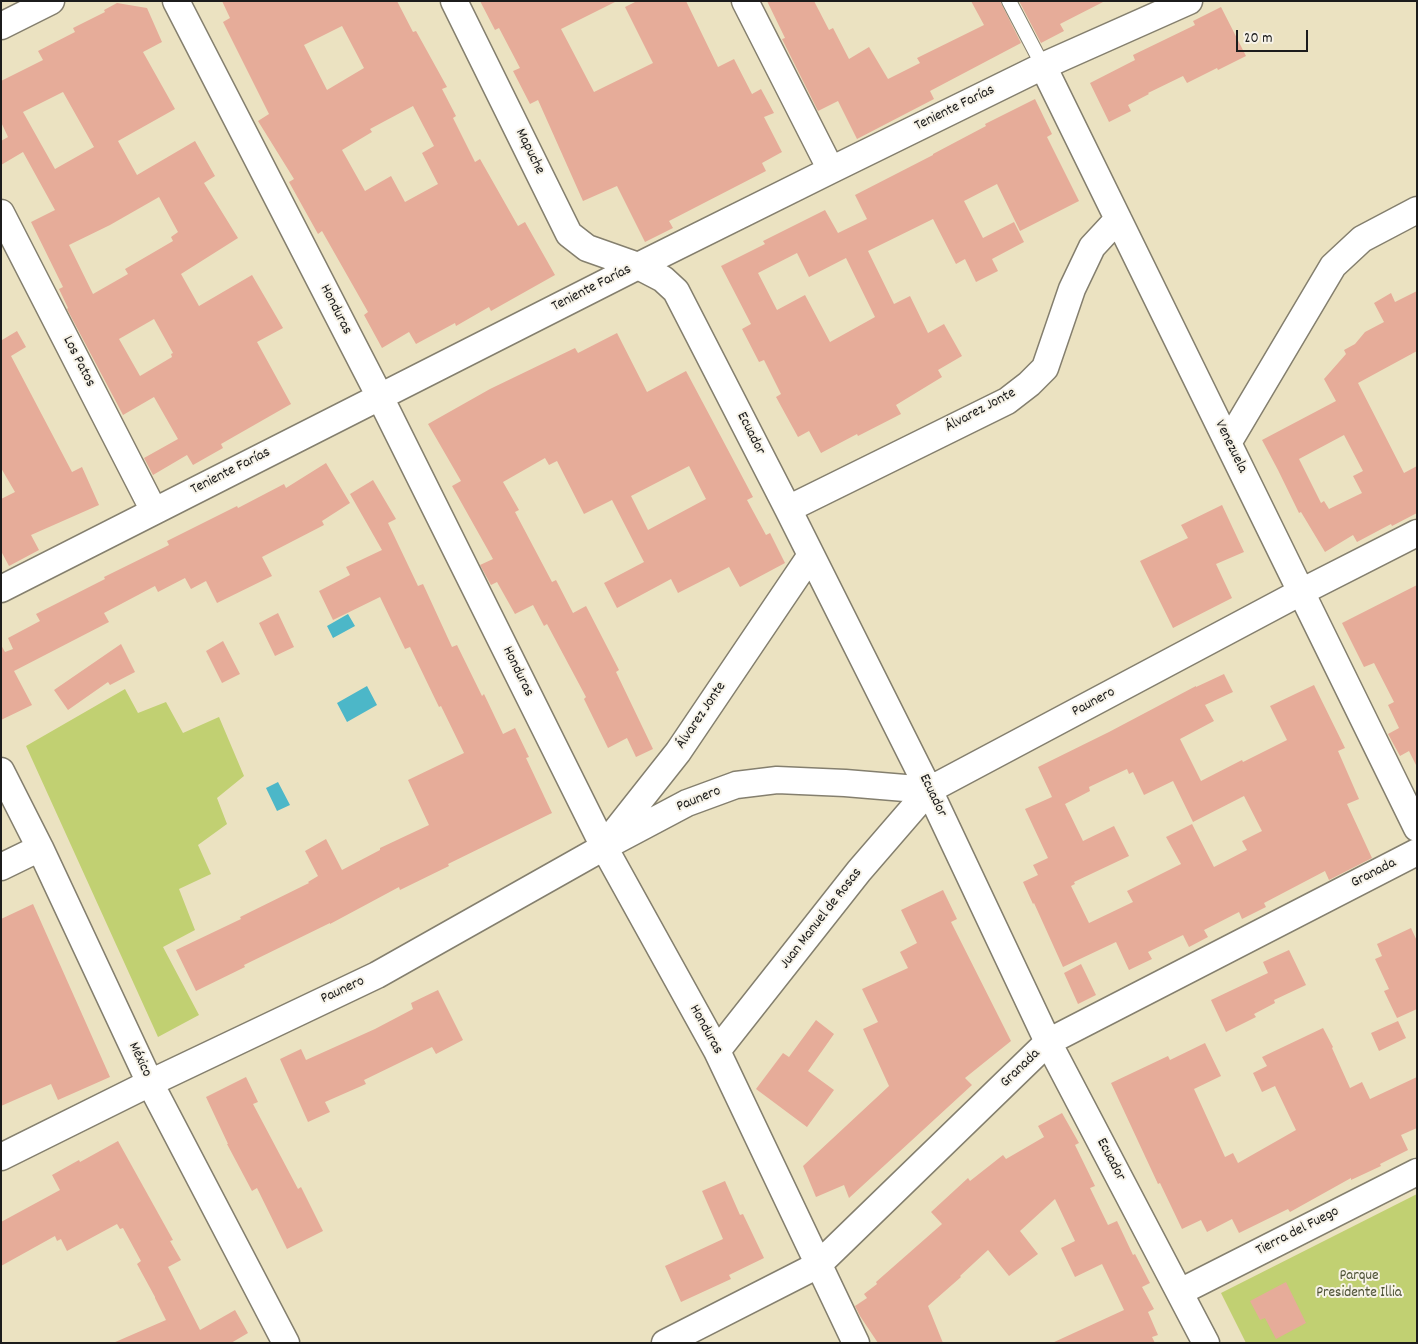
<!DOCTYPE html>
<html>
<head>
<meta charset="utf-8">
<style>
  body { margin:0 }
  #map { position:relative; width:1418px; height:1344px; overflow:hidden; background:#ebe2c1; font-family:Dekko,sans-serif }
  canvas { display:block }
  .frame { position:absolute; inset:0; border:2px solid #1c1c1c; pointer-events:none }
  .scale { position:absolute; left:1236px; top:30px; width:72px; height:22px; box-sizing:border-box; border:2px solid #1c1c1c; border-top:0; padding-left:6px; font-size:15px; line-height:18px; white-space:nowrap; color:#1c1c1c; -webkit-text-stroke:4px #f7f3e8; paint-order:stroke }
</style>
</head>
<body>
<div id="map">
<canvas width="1418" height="1344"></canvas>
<div class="frame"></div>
<div class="scale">20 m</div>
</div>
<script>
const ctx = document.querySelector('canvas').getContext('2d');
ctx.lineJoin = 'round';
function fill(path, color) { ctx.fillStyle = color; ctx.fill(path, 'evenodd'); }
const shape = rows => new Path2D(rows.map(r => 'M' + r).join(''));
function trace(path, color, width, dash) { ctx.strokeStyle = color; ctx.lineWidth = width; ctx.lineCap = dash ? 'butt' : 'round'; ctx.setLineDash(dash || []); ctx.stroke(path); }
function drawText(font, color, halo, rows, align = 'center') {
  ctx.font = font + ' Dekko,sans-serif'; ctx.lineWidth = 4; ctx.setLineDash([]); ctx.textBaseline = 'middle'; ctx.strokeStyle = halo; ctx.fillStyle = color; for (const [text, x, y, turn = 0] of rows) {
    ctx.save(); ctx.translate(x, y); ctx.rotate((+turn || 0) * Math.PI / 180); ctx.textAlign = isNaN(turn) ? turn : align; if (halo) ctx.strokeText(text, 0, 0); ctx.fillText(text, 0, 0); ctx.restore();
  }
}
fill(shape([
  [125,689,138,713,166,702,183,733,219,717,244,776,217,798,227,824,198,845,211,874,179,889,195,930,163,947,199,1015,158,1037,26,746],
  [1417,1194,1417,1343,1246,1343,1221,1293]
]), '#c1d072');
fill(shape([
  [348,614,355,626,333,638,327,626],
  [367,686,377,705,347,722,337,703],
  [278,782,290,805,277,811,266,788]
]), '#4cb7c8');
fill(shape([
  [222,1,397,1,413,32,416,31,447,87,442,89,456,116,453,118,475,162,480,159,518,226,525,222,555,275,491,311,489,307,456,326,455,323,416,344,409,332,382,348,364,315,368,312,322,231,318,234,289,182,294,179,258,121,269,114,223,22,230,18],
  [342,26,364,68,327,90,304,45],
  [413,106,434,146,422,153,438,184,405,202,391,176,365,191,342,150,372,132,370,129],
  [480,1,617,1,561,29,594,92,653,63,625,7,637,1,686,1,718,67,734,59,752,94,761,89,774,113,764,117,782,152,762,163,766,171,669,221,673,228,645,242,617,186,583,201,538,100,530,104,513,71,520,68,499,28,495,30],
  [767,1,814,1,829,30,833,28,849,59,869,47,888,79,920,63,917,58,984,25,971,1,1000,1,1021,43,930,91,934,99,857,139,838,101,818,111,782,39,785,38],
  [1019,1,1105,1,1060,24,1064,31,1041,43],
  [117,3,147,8,162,42,143,52,175,109,118,141,137,175,195,141,215,176,204,183,238,238,181,274,199,306,252,275,283,328,257,342,291,404,221,444,223,448,193,465,187,455,153,475,144,458,178,439,154,397,123,415,67,309,68,308,59,289,63,287,31,222,55,210,23,152,1,165,1,141,8,137,1,122,1,81,43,60,38,51,75,32,73,28,105,12,104,10],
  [63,92,94,147,55,169,23,112],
  [159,197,178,232,171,237,173,241,125,269,128,274,93,294,69,245,110,225],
  [154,319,173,353,171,354,172,357,140,376,119,339],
  [1221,7,1246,56,1218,70,1217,68,1187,83,1183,76,1148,93,1149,94,1128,105,1131,111,1109,122,1090,83,1135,60,1133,55,1195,25,1193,21],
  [1035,99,1052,134,1047,137,1079,201,1020,231,997,184,964,201,983,238,1014,222,1024,242,992,259,998,271,976,282,965,259,956,264,933,219,868,251,894,304,910,296,928,333,944,324,962,356,938,370,942,377,896,405,901,414,858,436,857,434,821,453,809,431,798,437,776,397,781,394,764,360,759,362,742,329,751,324,721,266,765,244,763,241,825,210,838,233,867,219,855,195,933,155,933,154,986,126,985,124],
  [797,253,809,277,846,258,875,317,830,342,805,295,777,310,758,273],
  [1417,291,1417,351,1358,383,1404,473,1417,466,1417,513,1392,526,1391,524,1357,542,1353,535,1325,552,1301,512,1299,513,1278,470,1262,440,1336,401,1324,379,1346,354,1344,350,1355,344,1365,332,1384,322,1374,303,1391,293,1395,302],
  [1344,435,1363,471,1353,476,1362,493,1329,509,1324,501,1321,503,1299,459],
  [17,331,26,347,11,356,72,472,82,467,99,505,31,535,39,550,9,566,1,551,1,499,15,492,1,468,1,339,2,340],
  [617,333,647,392,686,371,753,497,747,500,766,535,770,533,785,563,740,587,729,567,678,593,671,579,617,608,604,583,644,562,612,500,584,514,557,461,549,465,545,458,503,482,519,510,515,512,552,582,556,580,573,613,586,606,619,670,616,672,653,749,636,757,627,738,608,748,584,699,586,697,547,624,544,626,533,605,515,614,497,582,491,585,480,565,493,559,452,486,461,481,428,424,490,389,575,348,578,353],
  [689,466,706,499,648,530,631,496],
  [326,463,350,503,322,521,324,525,262,557,272,576,217,603,206,581,191,589,185,578,158,592,155,586,104,613,109,622,14,671,32,705,1,720,1,645,5,652,13,649,8,638,40,621,36,614,105,579,104,577,169,545,167,541,237,506,238,508,284,484,286,488],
  [373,480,396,519,388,523,418,586,423,584,452,647,457,645,482,696,484,694,503,734,515,728,529,757,526,758,552,813,448,864,449,866,400,890,399,887,330,924,330,923,244,965,245,967,196,991,176,950,241,919,240,917,309,883,308,882,318,876,305,851,326,839,342,870,380,850,380,848,429,825,408,780,464,753,441,706,439,707,410,647,405,649,380,597,333,620,319,591,350,575,346,567,382,550,350,494],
  [1222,505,1244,552,1216,564,1232,598,1173,628,1140,561,1188,538,1181,525],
  [1417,585,1417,767,1409,751,1400,756,1388,734,1399,728,1388,705,1394,702,1374,663,1364,667,1342,623],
  [278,613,294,647,275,656,259,623],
  [223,641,240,674,222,683,206,651],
  [121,644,135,672,110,685,108,682,68,710,54,690],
  [1224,674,1233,692,1205,705,1214,721,1180,739,1201,781,1242,760,1243,762,1287,740,1270,706,1314,685,1345,748,1338,751,1359,799,1347,804,1372,858,1329,880,1325,871,1264,903,1266,907,1242,919,1239,912,1204,930,1208,937,1189,947,1183,935,1148,952,1152,959,1129,970,1116,942,1063,967,1034,903,1033,904,1023,882,1038,875,1033,865,1048,858,1025,809,1052,797,1038,767,1109,732,1196,686,1196,687],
  [1127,769,1129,774,1133,772,1144,795,1173,781,1193,822,1244,796,1262,831,1242,841,1247,850,1214,867,1192,824,1166,837,1181,864,1127,891,1133,902,1089,923,1071,886,1075,884,1074,882,1129,856,1114,826,1083,841,1065,804,1090,791,1089,787],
  [943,890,957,919,951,922,1011,1041,965,1078,972,1085,849,1198,844,1185,816,1197,803,1166,889,1086,863,1029,878,1022,862,989,908,968,900,952,917,943,901,910],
  [33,904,110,1077,58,1100,51,1084,1,1106,1,919],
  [1411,928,1417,941,1417,1009,1397,1018,1384,991,1389,989,1375,959,1382,956,1377,944],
  [1289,950,1306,985,1274,1000,1275,1003,1254,1014,1256,1017,1226,1032,1211,1000,1268,973,1263,962],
  [1081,964,1096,995,1078,1004,1064,973],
  [438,990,463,1040,436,1054,432,1047,364,1080,366,1084,325,1102,330,1112,308,1122,280,1059,301,1049,306,1060,375,1029,413,1009,411,1003],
  [816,1020,834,1034,808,1071,834,1090,807,1127,756,1089,783,1053,789,1057],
  [1398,1021,1406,1038,1379,1051,1371,1033],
  [1323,1028,1333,1047,1332,1048,1350,1088,1362,1082,1370,1099,1417,1077,1417,1128,1401,1135,1408,1150,1380,1164,1381,1166,1351,1180,1351,1178,1290,1212,1288,1209,1239,1233,1232,1219,1207,1232,1201,1220,1182,1229,1160,1183,1158,1184,1111,1083,1168,1056,1170,1060,1205,1043,1221,1076,1194,1089,1225,1157,1233,1153,1238,1163,1296,1130,1275,1086,1262,1092,1253,1073,1267,1066,1262,1057],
  [246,1077,258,1102,253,1104,298,1189,301,1187,323,1231,287,1249,257,1188,252,1191,227,1144,228,1144,206,1097],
  [1062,1113,1079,1143,1075,1145,1095,1186,1090,1188,1108,1225,1117,1221,1133,1255,1135,1254,1150,1283,1142,1287,1154,1309,1148,1312,1158,1335,1152,1337,1155,1343,1052,1343,1124,1310,1102,1264,1075,1277,1061,1248,1075,1241,1055,1199,1020,1231,1038,1254,1009,1276,988,1250,960,1276,961,1277,928,1306,943,1343,878,1343,860,1316,855,1306,867,1298,864,1294,877,1284,876,1282,942,1224,931,1212,968,1178,970,1181,1003,1155,1006,1159,1044,1137,1038,1126],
  [118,1141,173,1240,170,1241,181,1260,168,1267,200,1330,235,1310,248,1333,231,1343,113,1343,166,1320,155,1298,155,1297,137,1264,141,1261,123,1228,120,1229,117,1224,67,1251,61,1239,57,1241,55,1236,1,1266,1,1222,60,1190,52,1175,79,1160,80,1162],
  [725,1181,740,1215,743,1214,764,1258,729,1275,731,1279,681,1302,665,1266,723,1239,702,1191],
  [1286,1282,1306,1323,1276,1339,1265,1318,1260,1320,1250,1301]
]), '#e6ac99');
const service = shape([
  [1009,1,1043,66]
]);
const minor = shape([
  [176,1,380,397,604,847,717,1051,856,1343],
  [454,1,569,234,587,248,638,266,663,279,676,291,788,509,929,790,1048,1042,1206,1343],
  [745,1,831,170],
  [1,26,51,1],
  [1043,66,1417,828],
  [1,213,154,511],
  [1228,443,1333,266,1362,239,1417,210],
  [788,509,1007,401,1029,384,1045,368,1072,289,1092,247,1118,219],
  [1,589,638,266,831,170,1043,66,1189,1],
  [1,771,40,848,150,1083,286,1343],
  [610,838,678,752,811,555],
  [1,867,40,848],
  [717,1051,859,871,929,790],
  [1,1157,150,1083,377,975,604,847,687,803,736,785,777,780,845,783,929,790,1301,592,1417,533],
  [1180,1292,1417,1172],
  [665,1343,818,1265,1048,1042,1417,852]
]);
trace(service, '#847f6e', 16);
trace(minor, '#847f6e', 29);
trace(service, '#fff', 14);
trace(minor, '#fff', 26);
drawText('15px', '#1c1c1c', '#f7f3e8', [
  ["Teniente Farías",955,109,-26],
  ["Mapuche",529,152,64],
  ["Teniente Farías",592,289,-27],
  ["Honduras",335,310,63],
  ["Los Patos",78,362,63],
  ["Álvarez Jonte",981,411,-28],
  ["Ecuador",750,434,63],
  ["Venezuela",1230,447,64],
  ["Teniente Farías",231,472,-27],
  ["Honduras",517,672,64],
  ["Paunero",1094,703,-28],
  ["Álvarez Jonte",702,716,-56],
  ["Ecuador",932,796,64],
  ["Paunero",699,800,-22],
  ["Granada",1374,874,-27],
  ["Juan Manuel de Rosas",822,919,-52],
  ["Paunero",343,991,-25],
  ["Honduras",705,1030,61],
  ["México",139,1060,65],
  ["Granada",1021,1069,-44],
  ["Ecuador",1110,1160,62],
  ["Tierra del Fuego",1298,1232,-27]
]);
drawText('15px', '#4e5236', '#f7f3e8', [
  ["Parque",1359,1277],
  ["Presidente Illia",1359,1294]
]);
</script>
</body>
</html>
